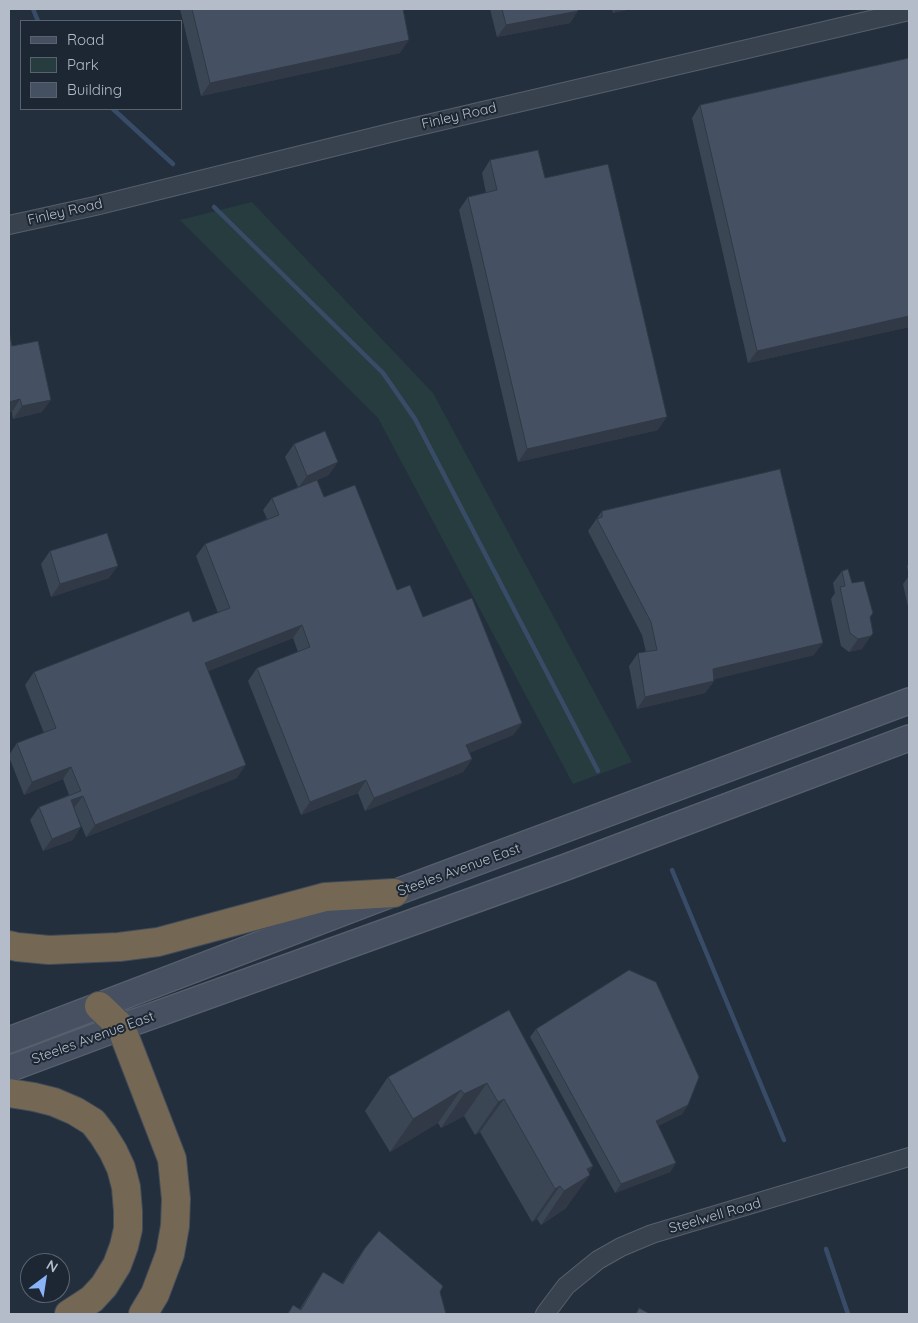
<!DOCTYPE html>
<html>
<head>
<meta charset="utf-8">
<style>
  body { margin:0 }
  #map { position:relative; width:918px; height:1323px; overflow:hidden; background:#242f3e; font-family:Quicksand,sans-serif }
  canvas { display:block }
  .frame { position:absolute; inset:0; border:10px solid #b4bcc9; pointer-events:none }
  .legend { position:absolute; left:20px; top:20px; width:162px; height:90px; box-sizing:border-box; background:#1d2633; border:1px solid #59626f; margin:0; padding:6px 9px; list-style:none; font-size:15px; color:#b4bcc9 }
  .legend li { display:flex; align-items:center; gap:10px; height:25px }
  .legend b { width:25px; border:1px solid #59626f }
  .north { position:absolute; left:20px; top:1253px; width:50px; height:50px; box-sizing:border-box; background:#1d2633; border:1px solid #59626f; border-radius:50%; rotate:31deg; font-size:14px; font-weight:700; line-height:20px; text-align:center; color:#b4bcc9 }
  .north::after { content:''; display:block; margin:auto; width:18px; height:22px; background:#8ab4f8; clip-path:polygon(50% 0,100% 100%,50% 72%,0 100%) }
</style>
</head>
<body>
<div id="map">
<canvas width="918" height="1323"></canvas>
<div class="frame"></div>
<ul class="legend">
<li><b style="height:6px;background:#465061"></b>Road</li>
<li><b style="height:14px;background:#263c3f"></b>Park</li>
<li><b style="height:14px;background:#455162"></b>Building</li>
</ul>
<div class="north">N</div>
</div>
<script>
const ctx = document.querySelector('canvas').getContext('2d');
ctx.lineJoin = 'round';
function fill(path, color) { ctx.fillStyle = color; ctx.fill(path, 'evenodd'); }
const shape = rows => new Path2D(rows.map(r => 'M' + r).join(''));
function trace(path, color, width, dash) { ctx.strokeStyle = color; ctx.lineWidth = width; ctx.lineCap = dash ? 'butt' : 'round'; ctx.setLineDash(dash || []); ctx.stroke(path); }
function drawText(font, color, halo, rows, align = 'center') {
  ctx.font = font + ' Quicksand,sans-serif'; ctx.lineWidth = 4; ctx.setLineDash([]); ctx.textBaseline = 'middle'; ctx.strokeStyle = halo; ctx.fillStyle = color; for (const [text, x, y, turn = 0] of rows) {
    ctx.save(); ctx.translate(x, y); ctx.rotate((+turn || 0) * Math.PI / 180); ctx.textAlign = isNaN(turn) ? turn : align; if (halo) ctx.strokeText(text, 0, 0); ctx.fillText(text, 0, 0); ctx.restore();
  }
}
fill(shape([
  [252,202,433,393,632,762,573,784,378,418,180,220]
]), '#263c3f');
trace(shape([
  [33,9,38,21],
  [113,109,173,164],
  [214,207,383,373,415,419,598,771],
  [672,870,784,1140],
  [826,1249,848,1314]
]), '#394c67', 4.5);
const minor = shape([
  [9,225,95,206,402,130,909,11],
  [545,1314,566,1286,598,1260,621,1247,652,1234,909,1157]
]);
const secondary = shape([
  [9,1040,394,893,909,701],
  [9,1069,121,1027,566,867,909,738]
]);
const motorway = shape([
  [9,945,17,947,49,950,119,947,158,942,325,897,394,893],
  [99,1006,121,1027,172,1159,176,1199,175,1226,170,1254,155,1294,143,1314],
  [9,1093,34,1097,54,1102,75,1111,93,1122,103,1135,113,1151,121,1168,126,1187,128,1211,128,1229,124,1246,117,1265,104,1286,92,1299,69,1314]
]);
trace(minor, '#565f6c', 20);
trace(secondary, '#565f6c', 28);
trace(motorway, '#434c59', 30);
trace(minor, '#38414e', 18);
trace(secondary, '#465061', 25);
trace(motorway, '#746855', 28);
fill(shape([
  [180,9,403,9,400,53,201,96],
  [490,9,578,9,570,23,497,37],
  [612,9,631,9,613,13],
  [909,58,909,327,748,363,692,118,700,105],
  [490,160,545,178,658,430,518,462,459,210,468,197,486,193,482,173],
  [12,346,42,412,13,419,12,412],
  [294,444,329,475,317,480,324,497,397,590,423,617,522,723,513,735,469,753,472,759,463,772,365,811,358,793,301,815,248,681,257,668,298,652,293,638,208,671,237,778,86,837,74,808,73,840,43,851,30,820,39,807,69,795,63,779,24,795,9,757,9,755,17,743,44,733,25,685,34,672,193,622,218,613,196,556,205,544,267,519,263,510,272,498,298,487,285,457],
  [602,511,814,655,714,679,714,681,705,693,637,709,629,666,638,653,646,652,642,635,588,531],
  [50,551,109,578,51,597,41,564],
  [909,563,909,611,903,584,909,576,907,566],
  [842,571,852,583,870,617,862,649,849,652,841,646,831,599,835,593,833,583],
  [509,1010,593,1166,566,1208,541,1225,537,1219,532,1222,480,1132,475,1135,464,1116,441,1128,438,1123,390,1152,365,1111,388,1077],
  [536,1029,688,1105,682,1114,658,1126,676,1163,670,1172,615,1193,530,1037],
  [365,1248,440,1292,446,1314,287,1314,293,1305,300,1309,312,1289,323,1272,342,1284,353,1265]
]), '#3b4654');
fill(shape([
  [616,9,631,9,613,13],
  [578,11,570,23,497,37,506,25],
  [409,40,400,53,201,96,210,83],
  [909,316,909,327,748,363,757,351],
  [20,399,12,412,9,412,9,402],
  [51,400,42,412,13,419,22,406],
  [667,417,658,430,518,462,527,449],
  [338,462,329,475,298,488,307,476],
  [118,566,109,578,51,597,60,584],
  [302,625,293,638,196,676,205,663],
  [871,636,862,649,849,652,858,639],
  [823,643,814,655,704,682,713,669],
  [714,681,705,693,637,709,645,697],
  [522,723,513,735,457,758,466,745],
  [472,759,463,772,365,811,374,798],
  [246,765,237,778,86,837,95,825],
  [71,767,63,779,24,795,32,782],
  [366,780,358,793,301,815,310,802],
  [83,796,74,808,71,800],
  [81,827,73,840,43,851,52,839],
  [487,1083,464,1116,441,1128,464,1094],
  [461,1090,438,1123,390,1152,413,1119],
  [504,1099,480,1132,475,1135,498,1102],
  [688,1105,682,1114,650,1130,656,1121],
  [676,1163,670,1172,615,1193,621,1184],
  [593,1166,585,1178,590,1175,566,1208,541,1225,564,1191,587,1169],
  [560,1186,537,1219,532,1222,555,1189]
]), '#303945');
const building = shape([
  [192,9,403,9,409,40,210,83,192,9],
  [502,9,578,9,578,11,506,25,502,9],
  [909,58,909,316,757,351,700,105,909,58],
  [538,150,545,178,608,164,667,417,527,449,468,197,497,190,490,160,538,150],
  [9,330,12,346,38,341,51,400,22,406,20,399,9,402,9,330],
  [325,431,338,462,307,476,294,444,325,431],
  [780,469,823,643,713,669,714,681,645,697,638,653,657,650,651,622,597,519,602,517,602,511,780,469],
  [317,480,324,497,355,485,397,590,410,585,423,617,472,598,522,723,466,745,472,759,374,798,366,780,310,802,257,668,310,647,302,625,205,663,246,765,95,825,83,796,71,800,81,827,52,839,39,807,81,791,71,767,32,782,17,743,56,728,34,672,189,611,193,622,230,608,205,544,279,515,272,498,317,480],
  [107,533,118,566,60,584,50,551,107,533],
  [848,569,852,583,864,581,873,613,870,617,873,633,871,636,858,639,850,633,840,587,845,586,842,571,848,569],
  [629,970,656,982,699,1077,688,1105,656,1121,676,1163,621,1184,536,1029,629,970],
  [509,1010,593,1166,587,1169,590,1175,564,1191,560,1186,555,1189,504,1099,498,1102,487,1083,464,1094,461,1090,413,1119,388,1077,509,1010],
  [379,1231,443,1286,440,1292,446,1314,288,1314,293,1305,301,1310,323,1272,343,1284,365,1248,379,1231],
  [639,1308,650,1314,636,1314,639,1308]
]);
fill(building, '#455162');
trace(building, '#303945', 1);
drawText('14px', '#b4bcc9', '#1d2633', [
  ["Finley Road",459,116,-13],
  ["Finley Road",65,212,-13],
  ["Steeles Avenue East",459,870,-20],
  ["Steeles Avenue East",93,1038,-20],
  ["Steelwell Road",715,1216,-16]
]);
</script>
</body>
</html>
